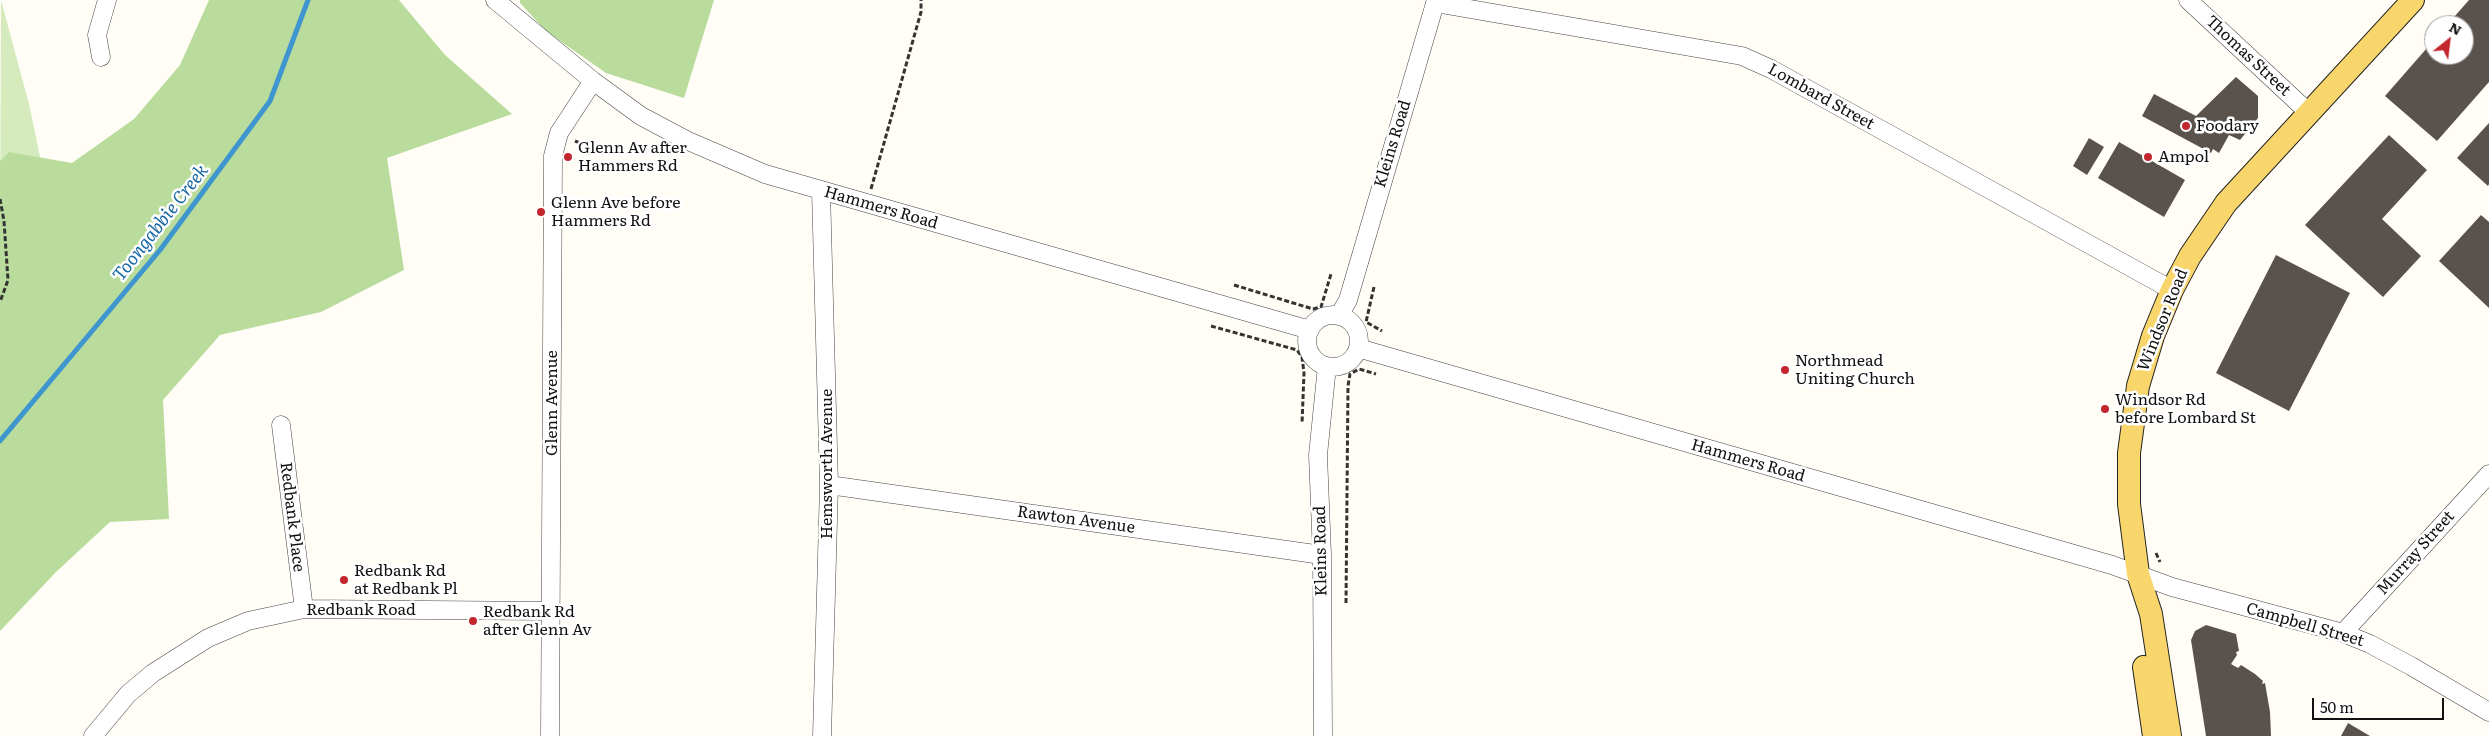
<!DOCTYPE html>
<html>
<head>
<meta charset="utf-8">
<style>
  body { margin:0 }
  #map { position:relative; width:2489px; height:736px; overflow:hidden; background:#fffdf5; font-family:Literata,serif }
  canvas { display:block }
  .north { position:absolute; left:2424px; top:15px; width:50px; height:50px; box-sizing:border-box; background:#fff; border:1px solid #a0a0a0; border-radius:50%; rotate:29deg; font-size:14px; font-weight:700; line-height:20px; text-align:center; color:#111 }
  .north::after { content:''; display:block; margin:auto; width:18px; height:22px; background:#c4262e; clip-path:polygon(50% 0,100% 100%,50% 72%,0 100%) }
  .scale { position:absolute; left:2312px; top:698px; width:132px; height:22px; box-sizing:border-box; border:2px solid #111; border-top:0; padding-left:6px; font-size:15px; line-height:18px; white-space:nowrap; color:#111; -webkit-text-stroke:4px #fff; paint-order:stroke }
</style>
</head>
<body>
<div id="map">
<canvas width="2489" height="736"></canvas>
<div class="north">N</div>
<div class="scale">50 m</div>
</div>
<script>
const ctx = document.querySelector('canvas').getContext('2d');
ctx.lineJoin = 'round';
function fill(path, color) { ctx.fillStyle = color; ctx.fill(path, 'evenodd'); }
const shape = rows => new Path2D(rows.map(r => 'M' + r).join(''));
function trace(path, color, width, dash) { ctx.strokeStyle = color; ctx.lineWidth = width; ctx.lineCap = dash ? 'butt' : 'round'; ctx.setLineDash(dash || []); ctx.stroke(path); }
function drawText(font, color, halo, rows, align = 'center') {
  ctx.font = font + ' Literata,serif'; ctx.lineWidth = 5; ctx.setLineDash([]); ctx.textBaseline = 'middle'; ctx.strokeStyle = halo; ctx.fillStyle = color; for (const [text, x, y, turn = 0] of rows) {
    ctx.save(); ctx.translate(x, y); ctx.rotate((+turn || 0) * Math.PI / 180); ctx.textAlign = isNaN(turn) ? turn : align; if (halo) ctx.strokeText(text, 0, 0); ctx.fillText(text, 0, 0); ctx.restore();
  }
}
fill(shape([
  [1,0,29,104,42,166,0,255]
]), '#d5ebbd');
fill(shape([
  [209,0,399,0,445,55,512,114,387,158,404,270,321,312,220,335,163,400,169,519,110,522,56,572,0,631,0,161,9,152,72,163,134,119,180,65],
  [520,0,714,0,684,98,606,73,546,31,520,3]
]), '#b9dc9c');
trace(shape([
  [0,441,160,250,270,101,308,0]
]), '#3f96cf', 5);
fill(shape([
  [2469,0,2489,0,2489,82,2437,141,2385,96,2434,40,2434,55,2464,55,2464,25,2447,25],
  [2236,77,2258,96,2258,118,2240,140,2229,135,2219,153,2213,149,2211,153,2142,116,2154,94,2196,116],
  [2489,123,2489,184,2488,186,2457,158],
  [2389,135,2427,170,2382,219,2421,256,2383,297,2305,225],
  [2089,138,2104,147,2087,175,2073,166],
  [2119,142,2185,180,2164,217,2098,178],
  [2481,215,2489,222,2489,308,2439,261],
  [2276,255,2350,293,2289,411,2216,373],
  [2206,625,2236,634,2239,651,2236,652,2237,655,2231,664,2238,668,2241,665,2255,674,2263,681,2262,684,2265,683,2270,712,2271,736,2206,736,2191,640,2195,631],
  [2348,723,2370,736,2341,736]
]), '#5a524d');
const minor = shape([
  [495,0,593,81,641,116,686,140,765,174,1310,330],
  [2188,0,2308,112],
  [1435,3,1742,56,1771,69,2172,290],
  [101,57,97,35,107,0],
  [821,191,829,485,822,736],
  '1307 341a26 26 0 1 1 52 0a26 26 0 1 1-52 0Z',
  [1339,316,1348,300,1436,0],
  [1358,348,2112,565,2172,587,2343,633,2370,644,2411,666,2489,712],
  [281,425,304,609],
  [829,485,1322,555],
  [2343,633,2489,474],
  [93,736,128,694,153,673,208,638,248,621,304,609,551,611],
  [550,736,553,156,559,133,593,81],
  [1323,736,1322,555,1318,455,1327,366]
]);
const major = shape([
  [2144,667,2154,736],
  [2170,736,2151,614,2138,574,2129,504,2129,453,2138,386,2153,336,2172,290,2190,256,2226,203,2413,0]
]);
trace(minor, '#444', 19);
trace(major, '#222', 24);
trace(shape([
  [575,141,582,144],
  [871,189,921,12,921,0],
  [0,199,4,221,8,280,0,302],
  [1234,285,1313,309,1321,307,1331,274],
  [1374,287,1366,322,1382,331],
  [1211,326,1297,350,1302,357,1304,373,1302,424],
  [2156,553,2160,562],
  [1346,603,1348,386,1350,374,1359,369,1376,374]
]), '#333', 3, [5, 2.5]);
trace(minor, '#fff', 18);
trace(major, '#f9d66b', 22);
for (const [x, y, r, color] of [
  [2186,126,5,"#c4262e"],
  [568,157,5,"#c4262e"],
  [2148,157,5,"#c4262e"],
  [541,212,5,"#c4262e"],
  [1785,370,5,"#c4262e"],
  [2105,409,5,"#c4262e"],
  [344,580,5,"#c4262e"],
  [473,621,5,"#c4262e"]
]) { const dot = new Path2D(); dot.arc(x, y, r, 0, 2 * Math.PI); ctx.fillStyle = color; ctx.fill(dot); trace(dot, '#fff', 2); }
drawText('16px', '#111', '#fff', [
  ["Thomas Street",2248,56,43],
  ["Lombard Street",1821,97,29],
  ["Kleins Road",1393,144,-73],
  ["Hammers Road",881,208,16],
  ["Windsor Road",2163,320,-68],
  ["Glenn Avenue",552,403,-90],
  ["Hammers Road",1748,461,16],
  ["Hemsworth Avenue",827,464,-90],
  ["Redbank Place",292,517,83],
  ["Rawton Avenue",1076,520,8],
  ["Kleins Road",1321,551,-91],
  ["Murray Street",2416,553,-48],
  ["Redbank Road",361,610],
  ["Campbell Street",2305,625,16]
]);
drawText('16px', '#111', '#fff', [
  ["Foodary",2196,126],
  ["Glenn Av after",578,148],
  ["Hammers Rd",578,166],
  ["Ampol",2158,157],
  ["Glenn Ave before",551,203],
  ["Hammers Rd",551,221],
  ["Northmead",1795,361],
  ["Uniting Church",1795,379],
  ["Windsor Rd",2115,400],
  ["before Lombard St",2115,418],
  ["Redbank Rd",354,571],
  ["at Redbank Pl",354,589],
  ["Redbank Rd",483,612],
  ["after Glenn Av",483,630]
], 'left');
drawText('italic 18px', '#1768a6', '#fff', [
  ["Toongabbie Creek",161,223,-52]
]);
</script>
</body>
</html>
